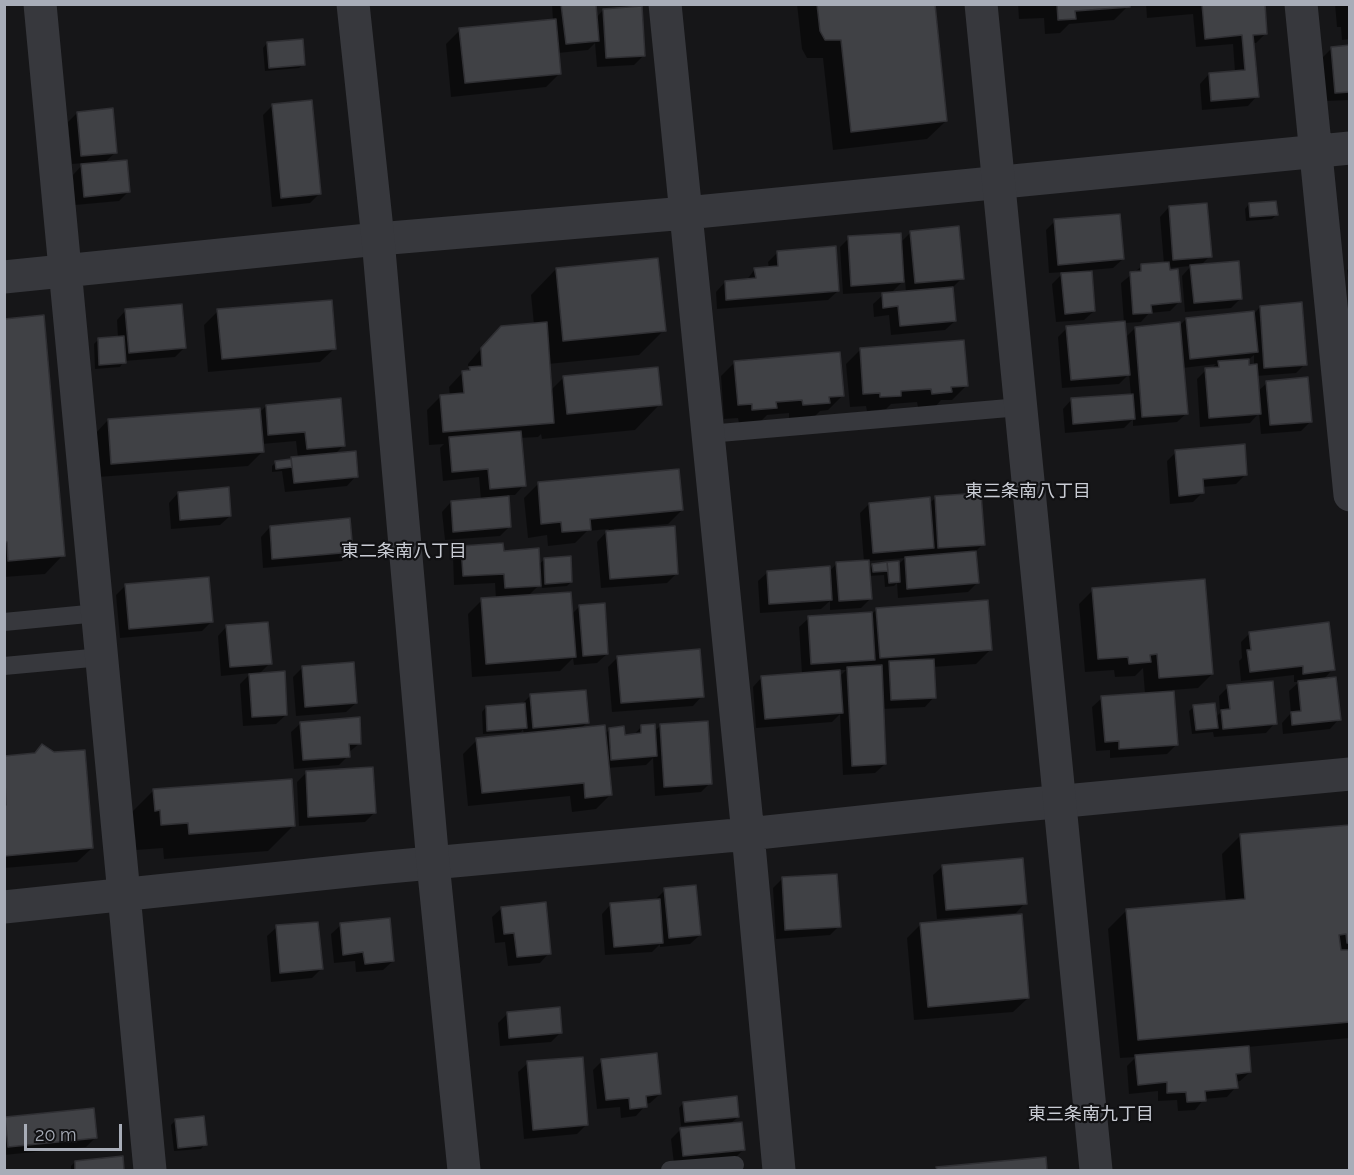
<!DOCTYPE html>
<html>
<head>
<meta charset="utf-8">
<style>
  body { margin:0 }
  #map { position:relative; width:1354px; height:1175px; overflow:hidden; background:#161618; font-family:Raleway,sans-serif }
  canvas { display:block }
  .frame { position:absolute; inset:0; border:6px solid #a8adb8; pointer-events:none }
  .scale { position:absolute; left:24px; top:1124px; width:98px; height:27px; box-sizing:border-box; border:3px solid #a8adb8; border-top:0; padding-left:8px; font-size:18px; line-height:21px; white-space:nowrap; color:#a8adb8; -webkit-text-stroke:4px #111113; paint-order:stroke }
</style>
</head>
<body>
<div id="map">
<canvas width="1354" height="1175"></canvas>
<div class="frame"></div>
<div class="scale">20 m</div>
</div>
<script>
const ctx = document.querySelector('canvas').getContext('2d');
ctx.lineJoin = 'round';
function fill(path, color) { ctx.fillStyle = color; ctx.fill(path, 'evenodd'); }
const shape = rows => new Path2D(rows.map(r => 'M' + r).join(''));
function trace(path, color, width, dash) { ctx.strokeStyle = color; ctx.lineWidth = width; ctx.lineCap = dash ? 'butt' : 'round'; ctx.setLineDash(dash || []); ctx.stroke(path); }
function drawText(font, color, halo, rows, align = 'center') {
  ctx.font = font + ' Raleway,"Noto Sans JP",sans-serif'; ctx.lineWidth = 4.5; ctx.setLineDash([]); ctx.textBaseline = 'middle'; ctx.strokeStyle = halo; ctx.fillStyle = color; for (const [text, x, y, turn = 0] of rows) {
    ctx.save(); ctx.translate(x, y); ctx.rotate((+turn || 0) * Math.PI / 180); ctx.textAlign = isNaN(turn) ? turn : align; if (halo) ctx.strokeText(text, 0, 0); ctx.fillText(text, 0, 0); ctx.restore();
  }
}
fill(shape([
  [552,4,594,4,596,18,603,10,644,55,634,65,597,67,595,43,588,50,558,53,560,73,546,87,451,97,446,44,460,30,553,21],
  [797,4,933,4,946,121,927,139,833,150,823,58,807,58,802,49],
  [1018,4,1128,4,1128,6,1114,20,1069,24,1060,33,1045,34,1044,18,1019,19],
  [1146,4,1263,4,1266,33,1256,43,1253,43,1257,96,1248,106,1202,110,1200,84,1209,74,1235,72,1233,44,1196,47,1193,14,1147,18],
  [1335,4,1350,4,1350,39,1342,40,1341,27,1337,27],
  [267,43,304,64,299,68,265,71,263,48],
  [1350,47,1350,100,1326,101,1322,58,1332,48],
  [273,105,320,193,310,203,272,207,263,115],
  [77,113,116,152,104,163,129,191,119,201,75,205,73,175,84,163,72,164,68,122],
  [1249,204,1276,215,1272,219,1246,221,1245,209],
  [1169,207,1210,256,1201,265,1240,299,1231,308,1185,312,1182,276,1191,266,1168,268,1179,302,1170,311,1149,313,1141,322,1124,323,1125,338,1135,328,1179,326,1186,319,1253,315,1260,307,1305,364,1296,373,1256,376,1257,392,1267,383,1310,422,1301,431,1261,434,1259,413,1250,423,1200,427,1197,379,1206,370,1211,369,1216,364,1183,368,1187,413,1177,422,1133,426,1133,419,1124,428,1065,433,1063,409,1072,399,1131,395,1129,374,1119,384,1062,388,1058,337,1067,328,1124,323,1121,283,1142,266,1164,264,1160,217],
  [1254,355,1254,366,1248,366,1247,361],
  [1055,221,1123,259,1113,268,1090,270,1094,311,1084,320,1056,322,1052,284,1064,272,1049,273,1046,230],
  [911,232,962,278,952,288,955,321,945,330,891,335,889,315,874,317,873,304,883,295,906,293,905,279,893,291,843,294,840,247,849,238,900,243],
  [778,252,838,291,828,300,717,309,716,292,725,282,746,281,755,269,769,268,768,262],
  [1350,268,1350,292,1347,270],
  [556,269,664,330,639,355,548,364,550,391,564,377,660,404,635,430,542,439,541,434,538,437,520,438,524,485,515,495,507,495,510,526,500,536,445,540,442,512,451,502,481,500,479,477,443,481,440,448,444,444,429,445,427,410,441,396,450,396,449,387,463,372,468,370,468,364,487,342,534,325,531,295],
  [126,310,185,347,175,357,124,361,120,367,95,369,94,344,98,340,118,338,117,320],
  [218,311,335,348,320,362,208,372,204,325],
  [4,320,63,555,45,574,4,577],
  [860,350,966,386,952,400,941,400,936,406,918,407,917,402,891,404,886,409,867,411,866,406,850,407,846,364],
  [735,362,842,396,828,410,820,411,814,417,789,419,789,413,767,415,761,421,739,423,738,418,724,419,721,376],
  [266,406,344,445,335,454,356,476,347,486,285,492,282,471,272,472,272,466,276,462,298,458,296,441,262,444,262,452,248,466,98,477,94,435,108,420,259,413],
  [1176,452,1246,474,1236,484,1202,487,1202,493,1193,502,1170,504,1167,461],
  [538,484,682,510,668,524,614,529,614,532,677,573,667,583,601,588,597,542,609,529,587,531,575,543,548,546,547,535,528,538,524,498],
  [178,493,230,516,220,525,171,529,169,503],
  [935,498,983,544,975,552,977,583,968,592,898,598,897,583,894,586,885,587,884,575,869,576,870,599,861,608,830,610,830,601,821,609,760,613,758,581,768,572,829,572,837,563,864,562,860,513,869,504,929,504],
  [905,558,897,566,873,565,868,570,868,561],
  [270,527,352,551,342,561,263,568,261,537],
  [462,547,502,552,538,565,545,559,571,582,567,586,542,588,541,583,528,596,571,615,579,607,607,654,597,663,574,665,573,658,560,671,472,677,468,614,482,600,496,599,495,583,454,585,453,557],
  [126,585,211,622,202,631,120,638,116,595],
  [1093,590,1212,674,1198,688,1172,690,1177,744,1167,754,1110,758,1110,750,1096,751,1092,707,1102,698,1145,694,1143,668,1135,676,1115,677,1114,670,1085,672,1079,604],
  [877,609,990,650,976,664,932,667,934,697,925,707,882,709,885,764,875,773,843,775,840,714,832,722,756,728,753,687,762,677,802,674,799,627,809,618,872,614],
  [838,670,846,670,839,677],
  [227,626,270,663,259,674,286,715,276,724,243,726,240,684,251,673,221,676,218,636],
  [1250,633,1333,669,1323,680,1339,719,1330,729,1283,734,1282,723,1291,713,1289,691,1299,682,1294,682,1294,675,1241,681,1239,661,1242,658,1241,642],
  [618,657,702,696,693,706,612,712,608,667],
  [303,667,356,703,346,712,296,716,293,677],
  [1228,687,1275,723,1266,733,1214,737,1213,732,1192,734,1189,711,1194,707,1215,718,1220,713,1219,696],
  [531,695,587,723,580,729,604,735,610,729,623,736,633,736,641,727,654,732,661,725,710,783,701,792,655,796,653,758,646,765,607,768,610,795,596,809,572,812,570,796,468,806,463,754,477,740,524,735,523,729,521,732,483,734,482,712,486,707,521,705],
  [301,723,360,743,348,753,348,756,339,765,294,769,291,732],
  [4,757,92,848,77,862,4,868],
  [306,773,374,813,365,822,299,826,297,782],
  [154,790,294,825,268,851,164,859,163,848,136,850,135,835,130,835,128,816],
  [1350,826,1350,1038,1247,1047,1250,1072,1240,1081,1235,1082,1236,1087,1227,1097,1204,1099,1195,1110,1178,1111,1177,1100,1158,1101,1158,1091,1129,1094,1127,1066,1136,1057,1120,1058,1108,929,1127,910,1226,902,1222,854,1240,836],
  [943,866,1025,903,1016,913,937,919,933,875],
  [782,879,839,926,830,935,776,939,773,888],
  [665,890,700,935,690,944,660,947,660,944,652,952,605,955,602,914,611,904,655,900],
  [502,908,549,953,540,963,508,966,505,942,495,943,492,917],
  [921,924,1028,998,1013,1012,914,1020,907,938],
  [341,925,393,961,383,970,356,972,355,961,334,963,331,934],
  [277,927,321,969,312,978,271,982,267,936],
  [508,1013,561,1032,551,1042,500,1046,498,1023],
  [602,1061,660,1094,650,1103,645,1104,645,1106,636,1116,621,1118,620,1107,597,1109,593,1070],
  [528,1063,587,1124,577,1134,524,1139,518,1072],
  [683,1103,738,1117,730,1124,744,1149,734,1159,674,1164,671,1139,681,1129,718,1126,718,1123,681,1126,679,1108],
  [5,1118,96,1137,86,1147,4,1155],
  [175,1121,205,1144,201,1149,174,1151,171,1125],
  [122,1158,123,1170,71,1170,71,1166,75,1162],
  [1045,1159,1046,1170,935,1170,937,1169]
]), '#0007');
const building = shape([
  [561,4,596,4,599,41,566,44,561,4],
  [817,4,935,4,947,121,851,132,841,40,825,40,820,31,817,4],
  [1057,4,1130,4,1130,7,1075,11,1076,19,1058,20,1057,4],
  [1202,4,1265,4,1267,34,1253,35,1259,97,1211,101,1209,73,1245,70,1242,35,1205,39,1202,4],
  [642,6,645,56,606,58,603,9,642,6],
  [556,19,561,74,465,83,459,28,556,19],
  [303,39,305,65,269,68,267,42,303,39],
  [1350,45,1350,92,1335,93,1331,47,1350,45],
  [312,100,321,194,281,198,272,104,312,100],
  [113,108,117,153,81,156,77,112,113,108],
  [127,160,130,192,84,197,81,164,127,160],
  [1276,201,1278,215,1250,217,1249,203,1276,201],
  [1207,203,1212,257,1173,260,1169,206,1207,203],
  [1120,214,1124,259,1058,265,1054,219,1120,214],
  [959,226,964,279,915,283,910,231,959,226],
  [901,233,904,282,851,286,848,236,901,233],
  [836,246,839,291,726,300,725,281,756,278,754,268,778,266,777,251,836,246],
  [658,258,666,331,563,341,556,268,658,258],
  [1239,261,1242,299,1194,303,1190,265,1239,261],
  [1169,262,1170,270,1178,269,1181,302,1151,305,1152,313,1133,314,1130,272,1141,271,1141,264,1169,262],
  [1092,271,1095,311,1065,314,1061,273,1092,271],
  [953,287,956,321,900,326,898,306,883,308,882,293,953,287],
  [332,300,336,349,222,359,217,309,332,300],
  [1302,302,1307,365,1264,368,1260,306,1302,302],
  [182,304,186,348,129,353,125,309,182,304],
  [1254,311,1258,352,1190,359,1186,318,1254,311],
  [44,315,65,556,8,561,7,542,4,542,4,319,44,315],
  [1125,321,1130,375,1071,380,1066,326,1125,321],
  [547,322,554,423,443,432,440,395,464,393,462,371,470,370,469,367,482,366,481,348,501,326,547,322],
  [1180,322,1188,414,1142,417,1135,327,1180,322],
  [124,336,126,363,99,365,98,338,124,336],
  [964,340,968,386,951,387,952,392,932,394,931,389,901,391,901,396,880,397,880,393,863,394,860,348,964,340],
  [840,352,844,396,829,397,830,403,803,405,802,400,776,402,777,408,752,410,752,404,738,405,734,361,840,352],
  [1249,359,1249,365,1257,364,1261,414,1209,418,1205,368,1219,367,1218,361,1249,359],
  [658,367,662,405,567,414,563,376,658,367],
  [1308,377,1312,422,1270,425,1266,381,1308,377],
  [1133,394,1135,419,1073,424,1071,398,1133,394],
  [341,398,345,446,307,449,305,432,268,435,266,405,341,398],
  [260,408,264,452,111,464,108,419,260,408],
  [521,431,526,486,490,489,488,469,452,472,449,437,521,431],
  [1245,444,1247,475,1203,479,1204,493,1179,496,1175,450,1245,444],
  [356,451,358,477,294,483,291,457,356,451],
  [291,459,292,467,276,469,275,461,291,459],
  [679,469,683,510,590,519,591,530,562,532,561,522,541,524,538,482,679,469],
  [229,487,231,516,180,520,178,492,229,487],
  [981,493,985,545,938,548,935,496,981,493],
  [509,496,511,527,453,532,451,501,509,496],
  [930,497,934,548,873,553,869,503,930,497],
  [350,518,353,552,272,559,270,526,350,518],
  [675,526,678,574,610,579,606,531,675,526],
  [503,543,504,551,539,548,541,586,505,588,504,574,463,576,461,546,503,543],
  [976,551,979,583,907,589,905,557,976,551],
  [571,556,572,582,545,584,544,558,571,556],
  [869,560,872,599,839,601,836,562,869,560],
  [899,561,900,582,889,583,887,562,899,561],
  [887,562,888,571,873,572,872,564,887,562],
  [830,566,832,600,769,604,767,571,830,566],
  [209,577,213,622,129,629,125,584,209,577],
  [1205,579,1213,674,1159,678,1157,654,1150,655,1151,662,1129,664,1128,657,1098,659,1092,588,1205,579],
  [571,592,576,657,486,664,481,598,571,592],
  [988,600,992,650,880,658,876,608,988,600],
  [605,603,608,654,583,656,579,605,605,603],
  [872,612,875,660,811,664,808,616,872,612],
  [268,622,272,664,230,667,226,625,268,622],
  [1329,622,1335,670,1303,674,1303,666,1250,672,1247,650,1251,650,1249,632,1329,622],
  [700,649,704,697,621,703,617,656,700,649],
  [934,659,936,698,891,700,889,661,934,659],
  [354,662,357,703,305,707,302,666,354,662],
  [882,665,886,764,852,766,847,667,882,665],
  [840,670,843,713,765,719,761,676,840,670],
  [285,671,287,715,252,717,249,674,285,671],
  [1336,677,1341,720,1292,725,1291,712,1301,711,1298,681,1336,677],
  [1273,681,1277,724,1223,729,1221,710,1230,709,1227,685,1273,681],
  [586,690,589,723,533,728,530,694,586,690],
  [1174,691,1178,745,1119,749,1119,741,1105,742,1101,696,1174,691],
  [525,703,527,728,487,731,486,706,525,703],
  [1215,703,1218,728,1196,730,1193,705,1215,703],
  [360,717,361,744,349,744,350,757,303,760,300,722,360,717],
  [708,721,712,784,664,787,660,724,708,721],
  [655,724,657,756,611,760,609,728,624,726,625,735,641,733,641,725,655,724],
  [605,725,612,795,585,798,584,783,482,793,476,738,605,725],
  [42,744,54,752,85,750,93,848,4,856,4,805,6,805,4,756,35,753,42,744],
  [373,767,376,813,308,817,306,771,373,767],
  [292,779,295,826,189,834,188,823,161,825,160,810,155,811,153,789,292,779],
  [1350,825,1350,943,1347,943,1346,934,1339,935,1341,950,1350,950,1350,1022,1138,1040,1126,909,1245,899,1240,834,1350,825],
  [1023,858,1027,904,946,910,942,865,1023,858],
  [837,874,841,927,785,930,782,877,837,874],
  [696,885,701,935,669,938,664,888,696,885],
  [660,899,663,943,614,947,610,903,660,899],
  [546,902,551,954,517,957,514,933,504,934,501,907,546,902],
  [1022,914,1029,998,928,1007,920,923,1022,914],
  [390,918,394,961,365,964,363,952,343,955,340,923,390,918],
  [318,922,323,969,280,973,276,925,318,922],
  [560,1007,562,1033,509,1038,507,1012,560,1007],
  [1249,1046,1251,1072,1236,1074,1238,1088,1205,1091,1206,1101,1187,1102,1186,1092,1167,1093,1167,1082,1138,1085,1135,1055,1249,1046],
  [657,1053,661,1094,646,1096,647,1107,630,1109,629,1098,606,1100,601,1059,657,1053],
  [583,1057,588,1125,533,1130,527,1061,583,1057],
  [737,1096,739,1117,685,1122,683,1102,737,1096],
  [94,1108,97,1138,8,1147,5,1117,94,1108],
  [204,1116,207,1145,178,1148,175,1119,204,1116],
  [742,1122,745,1150,683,1156,680,1128,742,1122],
  [123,1156,124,1170,75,1170,75,1161,123,1156],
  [1046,1157,1047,1170,937,1170,936,1167,1046,1157]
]);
fill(building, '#404145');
trace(building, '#303034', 1.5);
trace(shape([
  [708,434,1020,407],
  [4,622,98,613],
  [4,666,102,657],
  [670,1170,735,1165]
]), '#37383d', 18);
trace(shape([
  [40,4,150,1170],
  [665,4,748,834,779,1170],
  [1301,4,1350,495],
  [4,277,378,239,686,213,1350,148],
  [4,907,377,868,748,834,1002,807,1350,774]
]), '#37383d', 33);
trace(shape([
  [353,4,378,239,433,863,464,1170],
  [981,4,1096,1170]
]), '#37383d', 33);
drawText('18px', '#c9ccd4', '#111113', [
  ["東三条南八丁目",1028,492],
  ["東二条南八丁目",404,552],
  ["東三条南九丁目",1091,1115]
]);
</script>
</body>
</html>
